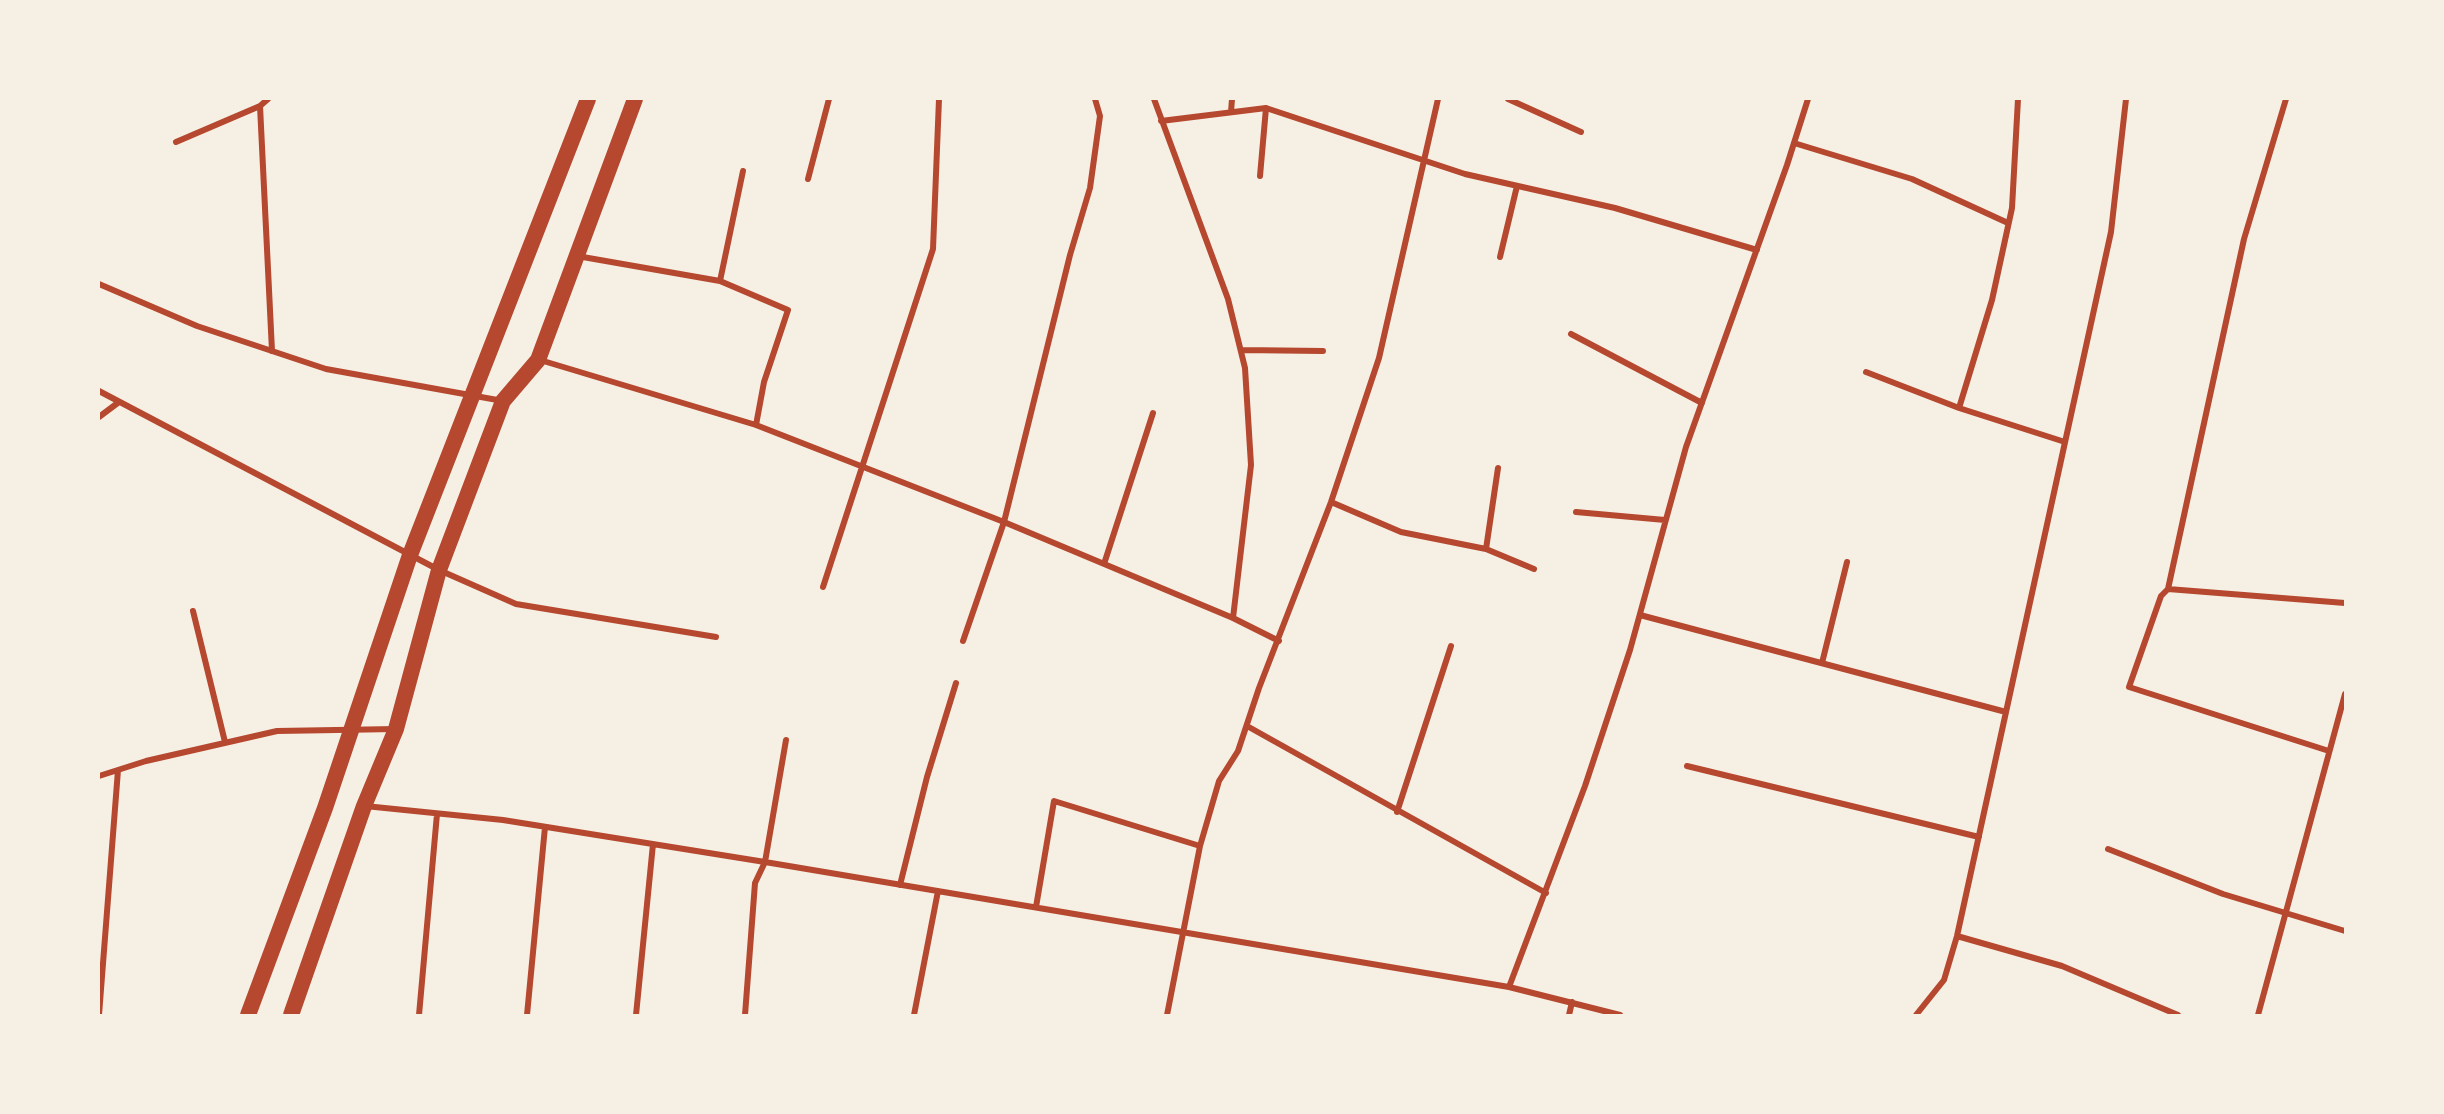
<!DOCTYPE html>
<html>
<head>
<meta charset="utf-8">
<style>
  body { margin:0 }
  #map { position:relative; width:2444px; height:1114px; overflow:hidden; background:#f6efe4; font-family:"Golos Text",sans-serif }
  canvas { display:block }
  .frame { position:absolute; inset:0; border:100px solid #f6efe4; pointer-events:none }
</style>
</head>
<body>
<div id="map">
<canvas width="2444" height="1114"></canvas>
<div class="frame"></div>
</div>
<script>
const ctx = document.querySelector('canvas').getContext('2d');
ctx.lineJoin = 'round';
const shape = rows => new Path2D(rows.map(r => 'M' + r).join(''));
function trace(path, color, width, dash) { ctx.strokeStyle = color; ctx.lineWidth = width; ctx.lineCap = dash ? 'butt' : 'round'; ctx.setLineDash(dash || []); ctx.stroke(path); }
trace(shape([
  [1154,99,1228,299,1245,368,1251,465,1233,618],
  [1508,99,1581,132],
  [2286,99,2244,239,2168,589,2161,596,2129,687,2329,751],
  [260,106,272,351],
  [1231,112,1232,99],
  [1161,121,1266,108,1465,174,1615,208,1757,250],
  [176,142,260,106,268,99],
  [1794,143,1912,179,2008,223],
  [1260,176,1266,108],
  [808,179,829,99],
  [577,256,720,281,788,310,764,382,756,425],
  [1500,257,1517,186],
  [720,281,743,171],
  [99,284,197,326,326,369,503,401],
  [1571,334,1702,403],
  [1241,350,1323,351],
  [540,360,756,425,1004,522,1233,618,1279,641],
  [1866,372,1959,408,2065,442],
  [99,391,439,570,516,604,716,637],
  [1959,408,1992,300,2012,208,2018,99],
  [99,417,119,402],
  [1331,502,1401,532,1486,549,1534,569],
  [1576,512,1665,520],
  [1486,549,1498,468],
  [1104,564,1153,413],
  [823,587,933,249,939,99],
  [2168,589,2345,603],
  [193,611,225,742],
  [1640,615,2006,712],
  [963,641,1004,522,1070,255,1090,188,1100,116,1095,99],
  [1822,663,1847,562],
  [1247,726,1546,893],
  [1687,766,1979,837],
  [99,776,146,761,277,731,396,729],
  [365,806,503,820,765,862,1509,987,1620,1015],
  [1397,812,1451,646],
  [2108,849,2223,894,2345,931],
  [900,885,927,777,956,683],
  [1036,907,1054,801,1200,846],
  [1957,936,2062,966,2178,1015],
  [1509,987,1585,786,1630,650,1686,447,1787,165,1808,99],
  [99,1015,118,770],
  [419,1015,437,814],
  [527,1015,545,827],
  [636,1015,653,844],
  [745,1015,755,883,765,862,786,740],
  [914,1015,938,891],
  [1167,1015,1200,846,1219,781,1238,751,1259,688,1331,502,1379,358,1438,99],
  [1569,1015,1572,1002],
  [1916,1015,1944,980,1957,936,2111,232,2126,99],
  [2258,1015,2345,694]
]), '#b5482f', 6);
trace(shape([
  [248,1015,325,808,410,555,588,99],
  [291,1015,364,806,396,729,439,570,503,401,538,360,635,99]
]), '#b5482f', 16);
</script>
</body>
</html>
